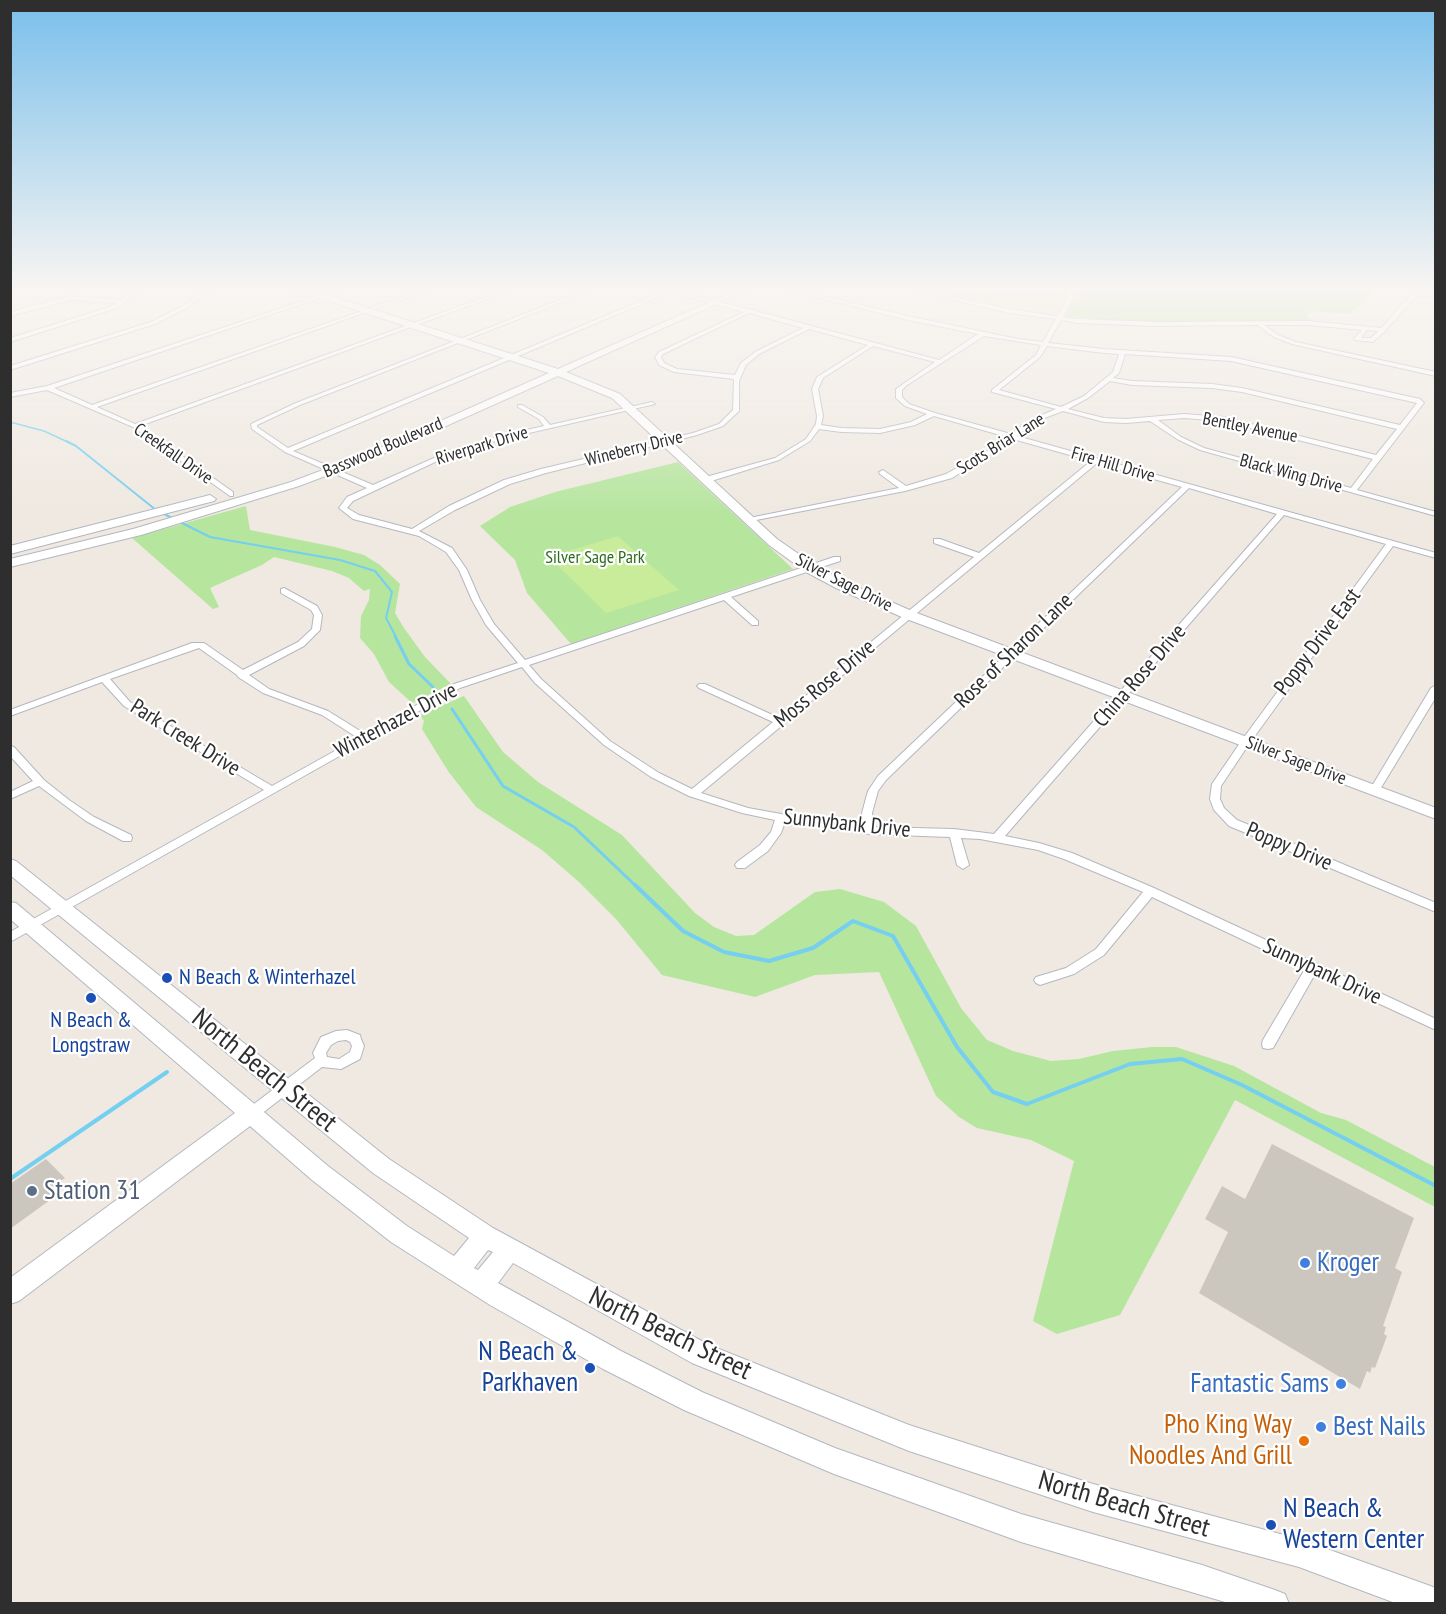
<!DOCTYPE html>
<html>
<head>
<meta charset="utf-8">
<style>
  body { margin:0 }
  #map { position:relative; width:1446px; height:1614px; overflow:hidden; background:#efe9e1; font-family:"PT Sans Narrow",sans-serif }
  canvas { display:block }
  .frame { position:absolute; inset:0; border:12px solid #2e2e2e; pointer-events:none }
</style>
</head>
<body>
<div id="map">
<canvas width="1446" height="1614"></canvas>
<div class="frame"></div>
</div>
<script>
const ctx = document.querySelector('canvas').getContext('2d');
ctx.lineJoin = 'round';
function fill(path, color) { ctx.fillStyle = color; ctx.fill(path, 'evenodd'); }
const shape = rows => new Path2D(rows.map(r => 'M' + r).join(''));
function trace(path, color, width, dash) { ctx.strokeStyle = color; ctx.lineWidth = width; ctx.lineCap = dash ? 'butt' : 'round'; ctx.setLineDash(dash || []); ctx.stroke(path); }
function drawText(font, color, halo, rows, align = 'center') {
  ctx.font = font + ' "PT Sans Narrow",sans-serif'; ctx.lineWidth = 4.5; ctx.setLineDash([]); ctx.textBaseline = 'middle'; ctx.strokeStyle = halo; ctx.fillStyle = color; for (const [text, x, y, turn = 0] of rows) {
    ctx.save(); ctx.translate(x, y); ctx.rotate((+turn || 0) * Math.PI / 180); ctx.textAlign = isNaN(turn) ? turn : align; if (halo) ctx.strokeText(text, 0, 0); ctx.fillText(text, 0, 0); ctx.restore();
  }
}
fill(shape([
  [933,291,1073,291,1076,295,1066,316,993,305]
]), '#f0e6d1');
fill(shape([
  [1073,291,1374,291,1350,314,1307,311,1308,318,1315,320,1313,322,1145,323,1066,316,1076,295],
  [678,462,793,569,571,644,527,593,515,560,480,526,510,507,555,492],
  [246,506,250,530,335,547,364,555,380,565,400,584,395,613,404,628,425,657,451,684,412,703,389,682,374,654,360,638,361,616,369,600,370,589,364,591,349,578,332,571,274,557,262,565,210,588,219,607,213,609,132,538],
  [464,696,503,752,538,782,622,835,695,913,714,927,736,936,754,935,815,892,840,889,884,902,916,926,961,1008,987,1040,1013,1051,1051,1061,1079,1059,1113,1051,1152,1047,1176,1047,1234,1066,1321,1113,1346,1120,1435,1167,1435,1207,1235,1100,1120,1315,1057,1334,1033,1321,1074,1161,1031,1140,977,1128,959,1117,936,1096,879,972,815,975,755,997,662,975,616,919,579,882,542,850,476,807,448,771,422,729,424,721,420,715]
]), '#b6e59e');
fill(shape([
  [618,536,679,590,606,613,549,557]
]), '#c9ec9a');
trace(shape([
  [1277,291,1303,296,1327,296,1341,291],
  [10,422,44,431,70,443]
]), '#75cff0', 1.5);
trace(shape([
  [66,441,76,446,156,510,174,519],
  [180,522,210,537,340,560,375,571,392,592,386,618,396,637]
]), '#75cff0', 2);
trace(shape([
  [395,636,409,664,433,687],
  [452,709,503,786,574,827,636,886]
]), '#75cff0', 3);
trace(shape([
  [635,885,683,931,724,952,769,961,813,948,853,921,893,936,957,1047,993,1092,1027,1104,1130,1064,1182,1059,1242,1085,1436,1186],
  [10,1179,167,1072]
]), '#75cff0', 4);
fill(shape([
  [1272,1144,1414,1218,1395,1268,1402,1272,1383,1326,1386,1327,1384,1334,1387,1336,1375,1368,1372,1367,1370,1373,1367,1371,1360,1389,1199,1293,1228,1232,1205,1219,1222,1186,1245,1199],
  [46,1159,65,1178,49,1188,57,1195,10,1229,10,1184]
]), '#cbc7bf');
const street = shape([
  [135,291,141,291,117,308,10,342,10,338,113,306,117,303,71,300,10,316,10,312,71,296,121,300,135,291],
  [202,291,208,291,187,308,155,324,10,370,10,366,151,322,183,306,202,291],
  [333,291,340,291,54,388,92,405,419,291,426,291,97,407,135,424,502,291,509,291,140,426,233,492,233,496,230,496,133,427,47,390,10,397,10,393,47,386,333,291],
  [583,291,590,291,300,405,257,425,257,427,288,448,665,291,675,291,752,310,939,360,978,334,908,320,792,291,800,291,908,316,1018,339,1043,342,1056,319,1009,313,916,291,924,291,1009,309,1057,316,1067,299,1068,293,1066,291,1072,291,1074,293,1073,299,1063,317,1078,319,1154,322,1309,321,1381,328,1413,293,1436,292,1436,296,1416,296,1385,331,1373,342,1355,340,1354,339,1362,330,1309,325,1264,325,1278,335,1296,342,1436,372,1436,376,1292,344,1274,337,1257,325,1154,326,1078,323,1061,320,1048,343,1104,349,1231,357,1420,399,1424,403,1423,404,1357,490,1436,512,1436,516,1200,450,1177,439,1150,421,1126,423,1104,422,1063,411,1034,422,1017,436,1436,553,1436,558,1393,546,1249,744,1221,786,1220,799,1224,808,1237,820,1436,903,1436,912,1229,826,1214,810,1210,799,1212,784,1242,740,1386,544,1284,515,1005,836,1039,843,1072,853,1154,888,1436,1019,1436,1030,1315,974,1273,1048,1268,1049,1263,1048,1262,1044,1263,1040,1305,969,1152,897,1104,955,1074,974,1040,985,1036,983,1034,980,1036,977,1066,968,1096,949,1143,892,1064,859,1038,850,980,839,961,838,969,865,963,869,957,865,950,837,869,834,785,822,781,833,768,851,745,868,737,868,735,865,737,862,760,845,771,832,775,820,742,813,689,796,651,777,604,745,535,683,522,667,460,688,10,942,10,932,264,790,124,706,102,682,10,716,10,710,192,643,204,643,243,670,298,642,312,629,314,615,311,610,281,593,281,589,284,588,317,606,322,615,320,630,304,646,249,675,269,689,328,711,365,734,454,684,518,663,486,625,472,600,459,570,446,552,419,536,353,519,339,508,347,497,367,488,285,452,252,429,251,424,296,403,583,291],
  [670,292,744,312,659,352,655,357,659,365,674,372,734,379,733,410,719,424,693,433,541,469,504,480,449,506,412,529,359,515,347,508,353,501,456,452,503,439,655,404,652,402,550,425,543,417,522,405,518,405,518,407,539,419,544,426,500,436,452,450,373,485,293,451,670,292],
  [749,313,803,328,755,352,741,363,735,375,677,369,664,363,661,357,663,354,749,313],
  [809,329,868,345,817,377,812,389,817,416,816,424,806,439,775,458,702,478,702,482,708,482,779,460,810,441,819,429,841,432,880,433,915,425,934,416,1007,437,998,445,946,474,906,486,883,470,879,472,880,474,899,488,749,518,746,518,746,522,905,491,952,478,1002,447,1013,439,1091,461,979,553,940,539,934,539,934,543,974,557,779,718,705,684,699,684,697,686,699,688,773,722,692,789,659,773,610,741,541,679,529,665,724,600,752,625,758,625,758,621,731,597,840,561,840,557,834,557,525,660,494,624,480,600,467,570,452,548,419,531,455,510,510,484,546,473,697,435,723,426,739,411,739,381,746,365,759,354,809,329],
  [1367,330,1378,331,1371,338,1361,338,1367,330],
  [984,336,1041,345,1036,355,992,390,992,392,1056,409,1030,420,1011,434,935,413,909,404,902,397,902,390,907,385,984,336],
  [873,346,935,362,896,389,896,398,905,406,927,414,911,422,880,429,841,428,821,425,823,416,818,389,823,378,873,346],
  [1047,346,1104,353,1119,354,1113,372,1084,396,1061,407,999,390,1040,357,1047,346],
  [1125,354,1231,361,1417,403,1400,425,1242,388,1212,384,1132,381,1113,378,1119,373,1125,354],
  [1110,381,1132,385,1212,388,1242,392,1397,429,1376,455,1223,417,1184,414,1126,419,1104,418,1068,409,1088,398,1110,381],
  [1184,418,1223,421,1373,459,1351,488,1204,448,1181,437,1158,420,1184,418],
  [1097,463,1182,487,878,776,868,791,862,813,863,826,781,814,748,808,701,793,1097,463],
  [1189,488,1277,514,994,834,954,829,874,827,872,813,878,791,886,780,1189,488],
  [199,648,237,675,238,677,263,693,322,715,358,738,272,786,130,702,110,679,199,648],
  [1436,685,1436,697,1379,791,1378,793,1370,793,1369,791,1431,688,1436,685],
  [10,746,14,747,44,780,69,800,94,817,131,835,132,838,131,841,123,841,86,821,39,786,10,799,10,792,33,781,10,756,10,746],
  [347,1030,360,1035,361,1039,364,1046,360,1059,341,1069,322,1067,256,1118,251,1120,246,1118,244,1114,246,1110,315,1058,313,1053,321,1037,336,1031,347,1030],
  [346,1040,350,1042,352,1046,350,1052,339,1059,327,1057,326,1053,331,1045,338,1041,346,1040]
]);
const secondary = shape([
  [291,291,306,291,325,294,558,369,735,291,745,291,566,372,620,394,777,539,816,566,846,582,914,612,1436,808,1436,819,904,618,836,588,806,572,769,545,612,398,558,376,381,455,299,486,141,535,10,567,10,559,133,529,291,482,373,451,549,373,320,298,291,291],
  [210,495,216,499,214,501,10,554,10,546,210,495],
  [10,859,16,861,389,1159,493,1228,709,1345,909,1425,1093,1484,1299,1539,1436,1588,1436,1604,1398,1604,1299,1567,1093,1512,909,1451,692,1363,513,1263,498,1283,621,1351,702,1392,835,1448,1021,1514,1202,1565,1275,1590,1285,1594,1289,1604,1232,1604,1021,1542,834,1474,684,1410,603,1369,490,1305,391,1242,312,1180,250,1126,19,1301,10,1304,10,1278,235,1113,10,919,10,902,16,903,328,1166,407,1226,454,1256,469,1238,373,1173,10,875,10,859],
  [488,1250,493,1252,478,1270,474,1268,488,1250]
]);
trace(street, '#b4b7c1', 2);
trace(secondary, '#b4b7c1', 2);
fill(street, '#fff');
fill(secondary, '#fff');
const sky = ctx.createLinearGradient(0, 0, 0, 516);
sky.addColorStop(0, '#7abfeb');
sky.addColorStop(0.56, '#f8f5f2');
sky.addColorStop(1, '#f8f5f200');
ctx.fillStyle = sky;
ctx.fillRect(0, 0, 1446, 516);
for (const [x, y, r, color] of [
  [167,978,6,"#1a4fb4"],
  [91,998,6,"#1a4fb4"],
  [32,1191,6,"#5c6f8a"],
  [1305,1263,6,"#3f7fe0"],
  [590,1368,6,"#1a4fb4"],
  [1341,1384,6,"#3f7fe0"],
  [1321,1427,6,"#3f7fe0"],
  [1304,1441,6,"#e8710a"],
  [1271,1525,6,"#1a4fb4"]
]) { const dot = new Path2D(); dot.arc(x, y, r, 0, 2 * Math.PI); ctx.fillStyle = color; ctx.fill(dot); trace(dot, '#fff', 2); }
drawText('18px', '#2e2e2e', '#fff', [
  ["Bentley Avenue",1250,428,11],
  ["Scots Briar Lane",1001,444,-32],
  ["Riverpark Drive",482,446,-17],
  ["Basswood Boulevard",383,448,-23],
  ["Wineberry Drive",634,449,-14],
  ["Creekfall Drive",173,454,35],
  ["Fire Hill Drive",1113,465,16],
  ["Black Wing Drive",1291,474,15],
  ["Silver Sage Drive",844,583,27],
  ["Silver Sage Drive",1296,761,21]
]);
drawText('18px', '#2c6e1b', '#fff', [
  ["Silver Sage Park",595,558]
]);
drawText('22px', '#2e2e2e', '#fff', [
  ["Poppy Drive East",1318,642,-53],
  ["Rose of Sharon Lane",1014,651,-44],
  ["China Rose Drive",1140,676,-49],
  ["Moss Rose Drive",825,684,-40],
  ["Winterhazel Drive",396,721,-28],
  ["Park Creek Drive",185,738,32],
  ["Sunnybank Drive",847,824,6],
  ["Poppy Drive",1289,847,23],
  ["Sunnybank Drive",1322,972,25]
]);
drawText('22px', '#164399', '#fff', [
  ["N Beach & Winterhazel",179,978],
  ["N Beach &",91,1021,"center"],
  ["Longstraw",91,1046,"center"]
], 'left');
drawText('27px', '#2e2e2e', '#fff', [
  ["North Beach Street",264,1071,39],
  ["North Beach Street",670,1334,26],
  ["North Beach Street",1124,1505,16]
]);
drawText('27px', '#4e5e75', '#fff', [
  ["Station 31",44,1191]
], 'left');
drawText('27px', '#366cbe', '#fff', [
  ["Kroger",1317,1263],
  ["Fantastic Sams",1329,1384,"right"],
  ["Best Nails",1333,1427]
], 'left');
drawText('27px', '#164399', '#fff', [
  ["N Beach &",578,1352],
  ["Parkhaven",578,1383],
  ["N Beach &",1283,1509,"left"],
  ["Western Center",1283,1540,"left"]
], 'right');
drawText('27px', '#c56008', '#fff', [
  ["Pho King Way",1292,1425],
  ["Noodles And Grill",1292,1456]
], 'right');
</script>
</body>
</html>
